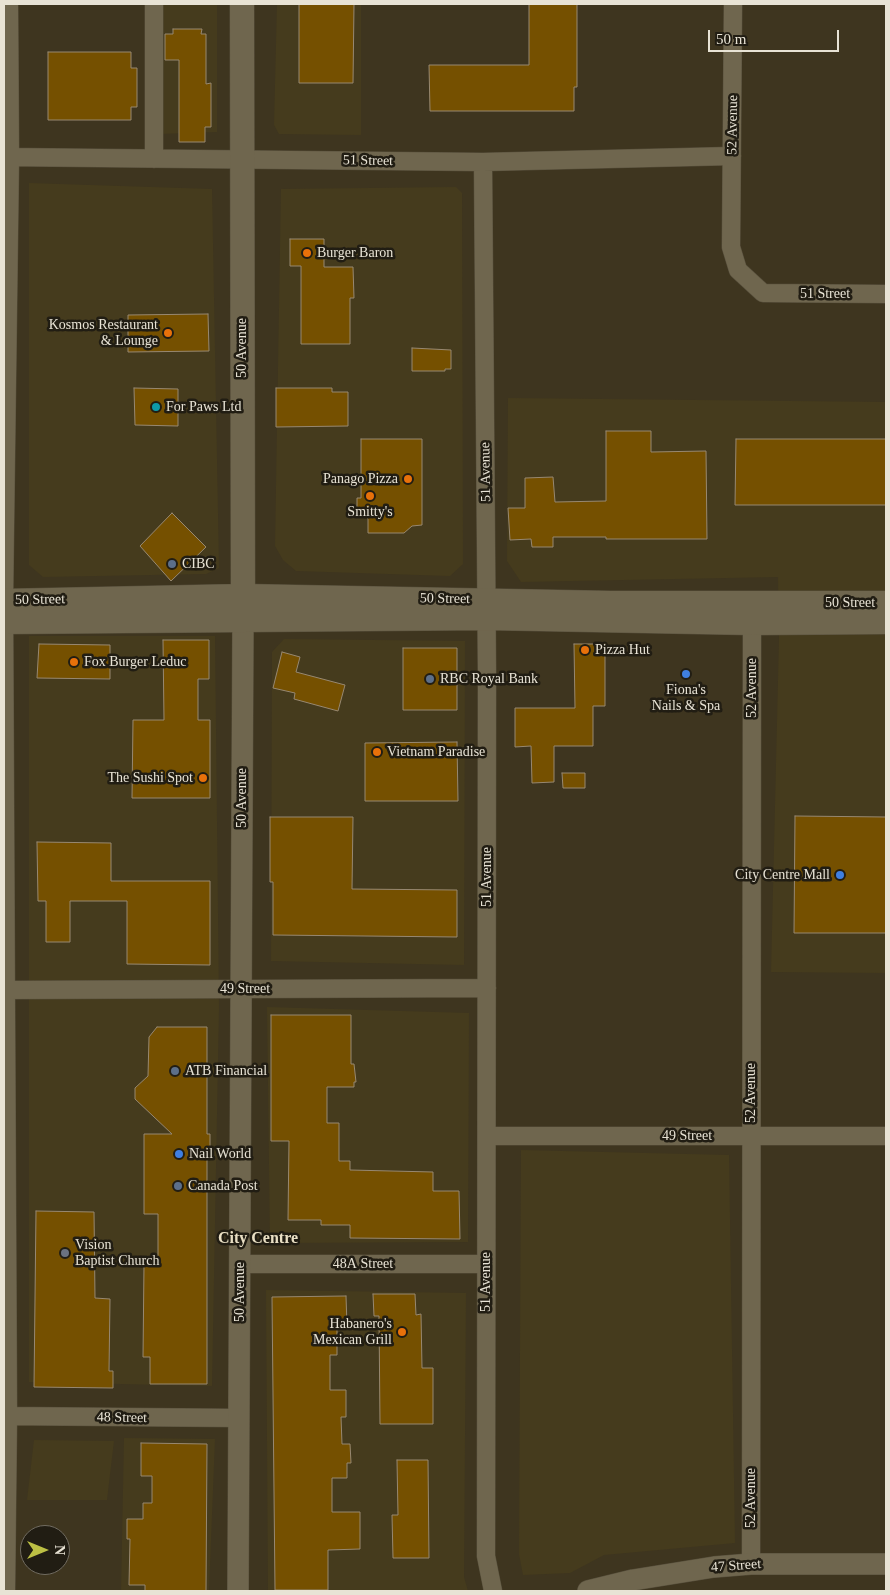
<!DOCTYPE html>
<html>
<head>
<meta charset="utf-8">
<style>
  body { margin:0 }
  #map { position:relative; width:890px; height:1595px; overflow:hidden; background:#3e351f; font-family:"Times New Roman",serif }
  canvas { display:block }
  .frame { position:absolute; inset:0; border:5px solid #e8e3d5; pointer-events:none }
  .north { position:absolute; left:20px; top:1525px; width:50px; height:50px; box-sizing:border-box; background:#211d13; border:1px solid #716c61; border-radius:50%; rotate:90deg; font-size:14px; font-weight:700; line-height:20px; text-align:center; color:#e8e3d5 }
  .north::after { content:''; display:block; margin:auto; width:18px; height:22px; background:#bcbf44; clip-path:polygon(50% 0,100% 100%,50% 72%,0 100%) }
  .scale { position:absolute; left:708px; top:30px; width:131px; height:22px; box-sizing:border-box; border:2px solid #e8e3d5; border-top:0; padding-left:6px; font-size:15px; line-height:18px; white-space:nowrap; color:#e8e3d5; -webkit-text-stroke:4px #211d13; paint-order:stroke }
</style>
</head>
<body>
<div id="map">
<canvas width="890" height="1595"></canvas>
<div class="frame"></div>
<div class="north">N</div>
<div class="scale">50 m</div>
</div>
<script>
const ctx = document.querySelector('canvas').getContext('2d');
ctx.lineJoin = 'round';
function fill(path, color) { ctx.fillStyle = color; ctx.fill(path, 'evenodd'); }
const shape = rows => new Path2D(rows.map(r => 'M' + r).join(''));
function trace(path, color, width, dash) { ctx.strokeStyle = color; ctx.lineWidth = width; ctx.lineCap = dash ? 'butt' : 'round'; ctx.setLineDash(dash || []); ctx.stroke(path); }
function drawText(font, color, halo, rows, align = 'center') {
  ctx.font = font + ' "Times New Roman",serif'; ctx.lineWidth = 5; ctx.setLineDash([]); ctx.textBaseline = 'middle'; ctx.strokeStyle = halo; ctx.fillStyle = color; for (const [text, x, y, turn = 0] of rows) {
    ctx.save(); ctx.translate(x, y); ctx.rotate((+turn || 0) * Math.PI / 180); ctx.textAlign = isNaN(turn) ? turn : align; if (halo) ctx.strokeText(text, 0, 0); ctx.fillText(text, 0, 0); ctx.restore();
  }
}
fill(shape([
  [158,4,217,4,217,132,159,134],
  [277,4,361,4,361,135,279,134,274,125],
  [29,183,212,189,219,568,206,574,43,577,29,565],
  [456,187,462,193,463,564,450,576,296,571,283,560,275,546,281,189],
  [508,398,886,402,886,973,771,972,779,639,778,577,521,582,507,561],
  [29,636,215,636,219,1006,212,1386,29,1382],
  [284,639,465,641,464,965,271,961,272,652],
  [267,1007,469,1013,468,1242,270,1243],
  [521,1150,729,1155,735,1543,604,1555,570,1573,523,1575,519,1554],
  [266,1290,466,1293,464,1577,468,1591,268,1591],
  [124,1438,215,1439,209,1591,121,1591],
  [34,1440,114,1441,107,1500,27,1500]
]), '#453b1d');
const building = shape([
  [299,4,354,4,353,83,299,83,299,4],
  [529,4,577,4,577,87,574,87,574,111,430,111,429,65,529,65,529,4],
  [173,29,202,29,201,34,206,34,206,84,211,83,211,127,205,127,205,142,179,142,179,60,165,60,165,34,173,34,173,29],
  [48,52,131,52,131,68,137,68,137,107,131,107,131,120,48,120,48,52],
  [290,239,324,239,324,267,353,267,354,298,350,298,350,344,301,344,301,266,290,266,290,239],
  [208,314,209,351,128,352,128,315,208,314],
  [412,348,451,350,451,369,445,369,445,371,412,371,412,348],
  [134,388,178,389,178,426,135,425,134,388],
  [276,388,332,388,332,392,348,392,348,426,276,427,276,388],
  [606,431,651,431,651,452,706,451,707,539,606,539,606,537,553,537,553,547,532,547,531,539,510,540,508,508,525,508,525,478,553,477,555,502,606,501,606,431],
  [361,439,422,439,422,525,412,526,404,533,368,533,368,519,357,509,357,498,361,498,361,439],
  [736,439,886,439,886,505,735,505,736,439],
  [172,513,206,547,171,581,140,546,172,513],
  [163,640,209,640,209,679,198,679,198,720,210,720,210,798,132,798,133,720,164,720,163,640],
  [39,644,110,645,110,679,37,678,39,644],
  [574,644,601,644,605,649,605,706,593,706,593,746,554,746,554,782,532,783,531,746,515,747,515,708,575,708,574,644],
  [403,648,457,648,457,710,403,710,403,648],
  [282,652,300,657,296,672,345,685,338,711,294,699,295,693,273,688,282,652],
  [457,742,458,801,365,801,365,743,457,742],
  [562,773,585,773,585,788,563,788,562,773],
  [795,816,886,817,886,933,794,933,795,816],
  [270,817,353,817,352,889,457,890,457,937,273,935,273,882,270,882,270,817],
  [37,842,111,843,111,881,210,881,210,965,127,964,127,901,70,901,70,942,46,942,46,901,38,901,37,842],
  [271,1015,351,1015,351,1064,354,1064,356,1082,354,1082,354,1087,327,1087,327,1123,339,1123,339,1161,350,1161,350,1170,433,1172,433,1191,459,1191,460,1239,350,1238,350,1225,321,1225,321,1220,288,1220,289,1141,271,1141,271,1015],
  [157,1027,207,1027,207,1134,210,1134,210,1151,207,1151,207,1384,150,1384,150,1357,143,1357,144,1265,158,1265,158,1214,144,1214,144,1134,172,1134,135,1099,135,1088,148,1076,149,1037,157,1027],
  [36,1211,94,1212,95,1298,110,1299,109,1371,113,1371,113,1388,34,1387,36,1211],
  [373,1294,415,1294,416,1315,421,1314,422,1368,433,1368,433,1424,380,1424,379,1316,374,1316,373,1294],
  [346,1296,347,1326,337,1326,337,1355,330,1355,330,1390,346,1390,346,1417,341,1417,342,1444,350,1444,351,1463,347,1463,347,1478,332,1478,332,1512,360,1512,360,1549,328,1550,328,1590,275,1590,272,1297,346,1296],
  [141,1443,207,1444,206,1591,145,1591,145,1585,129,1585,130,1539,127,1539,127,1519,143,1519,143,1503,152,1503,152,1476,141,1476,141,1443],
  [397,1460,428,1460,429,1558,393,1558,392,1515,398,1515,397,1460]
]);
fill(building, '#755000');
trace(building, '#978871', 1);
const minor = shape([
  [154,4,154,159],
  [733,4,731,247,738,270,763,293,886,294],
  [4,157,483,162,732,156],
  [483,162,487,675,486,1556,493,1591],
  [4,990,487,988],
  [488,1136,886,1136],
  [240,1264,486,1264],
  [4,1416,240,1418],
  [751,1564,752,612],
  [6,1591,8,1416,4,601,10,157,9,4]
]);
const tertiary = shape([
  [238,1591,243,620],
  [588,1591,633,1580,714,1567,751,1564,886,1564]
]);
const secondary = shape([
  [242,4,243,612],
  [4,601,243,596,611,603,886,603],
  [4,622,487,618,752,623,886,622]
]);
trace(minor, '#58503d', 19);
trace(tertiary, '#58503d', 22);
trace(secondary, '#58503d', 25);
trace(minor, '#6f664e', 18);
trace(tertiary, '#6f664e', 21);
trace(secondary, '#6f664e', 24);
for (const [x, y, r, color] of [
  [307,253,5,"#e8710a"],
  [168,333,5,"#e8710a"],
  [156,407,5,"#0f9aa8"],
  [408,479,5,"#e8710a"],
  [370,496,5,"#e8710a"],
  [172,564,5,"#5c6f8a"],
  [585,650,5,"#e8710a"],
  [74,662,5,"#e8710a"],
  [686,674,5,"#3f7fe0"],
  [430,679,5,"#5c6f8a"],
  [377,752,5,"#e8710a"],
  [203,778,5,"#e8710a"],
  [840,875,5,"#3f7fe0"],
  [175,1071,5,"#5c6f8a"],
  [179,1154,5,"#3f7fe0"],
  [178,1186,5,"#5c6f8a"],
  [65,1253,5,"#6b7280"],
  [402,1332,5,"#e8710a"]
]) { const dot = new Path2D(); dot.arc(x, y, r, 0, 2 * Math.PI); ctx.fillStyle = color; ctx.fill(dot); trace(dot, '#211d13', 2); }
drawText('14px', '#e8e3d5', '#211d13', [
  ["52 Avenue",733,125,-89],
  ["51 Street",368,161,1],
  ["51 Street",825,294],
  ["50 Avenue",242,348,-90],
  ["51 Avenue",486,472,-91],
  ["50 Street",445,599,1],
  ["50 Street",40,600,-1],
  ["50 Street",850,603],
  ["52 Avenue",752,688,-90],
  ["50 Avenue",242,798,-90],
  ["51 Avenue",487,877,-90],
  ["49 Street",245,989],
  ["52 Avenue",751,1093,-90],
  ["49 Street",687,1136],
  ["48A Street",363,1264],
  ["51 Avenue",486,1282,-90],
  ["50 Avenue",240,1292,-90],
  ["48 Street",122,1418,1],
  ["52 Avenue",751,1498,-90],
  ["47 Street",736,1566,-4]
]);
drawText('14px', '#e8e3d5', '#211d13', [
  ["Burger Baron",317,253],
  ["Kosmos Restaurant",158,325,"right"],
  ["& Lounge",158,341,"right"],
  ["For Paws Ltd",166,407],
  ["Panago Pizza",398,479,"right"],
  ["Smitty's",370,512,"center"],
  ["CIBC",182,564],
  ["Pizza Hut",595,650],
  ["Fox Burger Leduc",84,662],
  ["RBC Royal Bank",440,679],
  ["Fiona's",686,690,"center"],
  ["Nails & Spa",686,706,"center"],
  ["Vietnam Paradise",387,752],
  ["The Sushi Spot",193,778,"right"],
  ["City Centre Mall",830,875,"right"],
  ["ATB Financial",185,1071],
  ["Nail World",189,1154],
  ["Canada Post",188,1186],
  ["Vision",75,1245],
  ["Baptist Church",75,1261],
  ["Habanero's",392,1324,"right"],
  ["Mexican Grill",392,1340,"right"]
], 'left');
drawText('bold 16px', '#e9dfc4', '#211d13', [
  ["City Centre",258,1239]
]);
</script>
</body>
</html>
